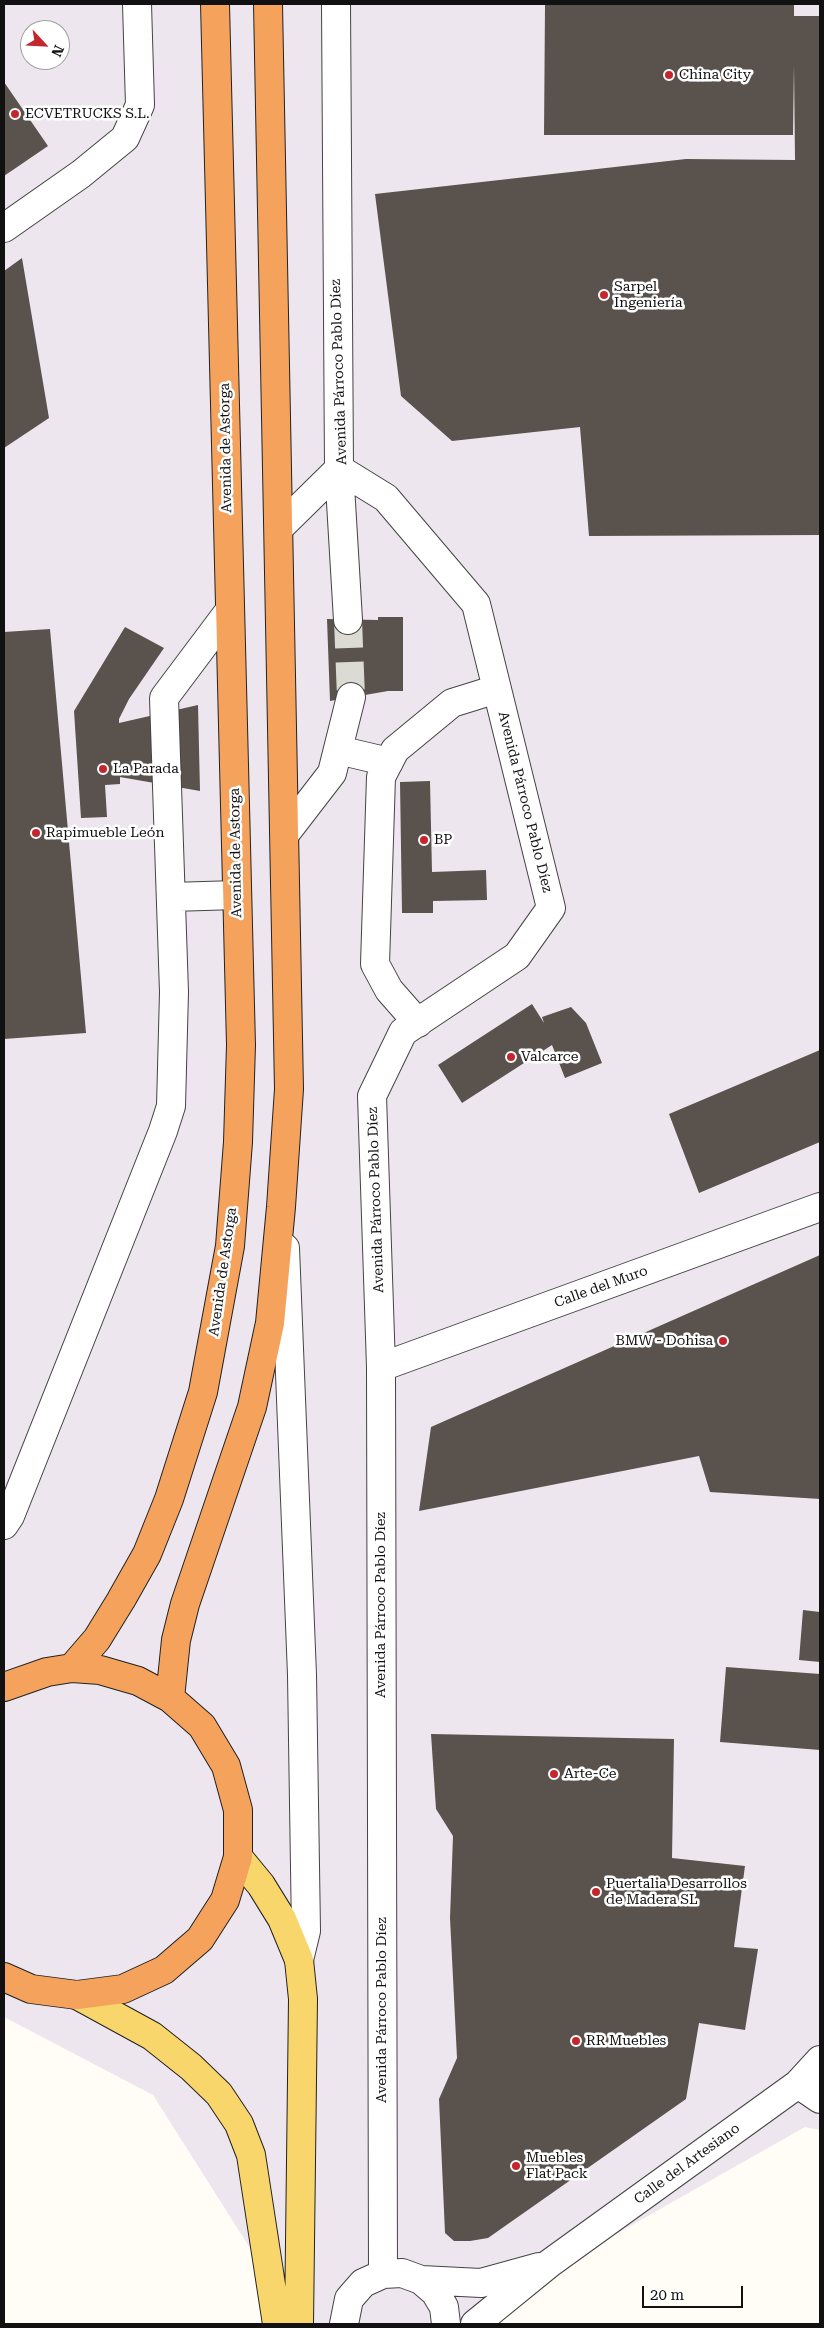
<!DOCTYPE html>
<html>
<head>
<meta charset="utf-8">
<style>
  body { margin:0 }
  #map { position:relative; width:824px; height:2328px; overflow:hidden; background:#fffdf5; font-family:"Roboto Serif",serif }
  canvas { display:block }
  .frame { position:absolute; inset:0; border:5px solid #111; pointer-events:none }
  .north { position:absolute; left:20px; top:20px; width:50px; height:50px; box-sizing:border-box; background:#fff; border:1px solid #a0a0a0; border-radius:50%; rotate:115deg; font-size:14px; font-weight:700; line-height:20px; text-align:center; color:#111 }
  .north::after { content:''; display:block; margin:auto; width:18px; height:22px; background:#c4262e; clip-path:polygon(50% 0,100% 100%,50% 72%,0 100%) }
  .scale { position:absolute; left:642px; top:2286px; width:101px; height:22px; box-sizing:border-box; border:2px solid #111; border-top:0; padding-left:6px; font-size:15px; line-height:18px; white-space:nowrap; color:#111; -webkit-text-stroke:4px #fff; paint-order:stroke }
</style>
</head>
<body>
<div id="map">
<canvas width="824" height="2328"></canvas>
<div class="frame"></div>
<div class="north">N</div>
<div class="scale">20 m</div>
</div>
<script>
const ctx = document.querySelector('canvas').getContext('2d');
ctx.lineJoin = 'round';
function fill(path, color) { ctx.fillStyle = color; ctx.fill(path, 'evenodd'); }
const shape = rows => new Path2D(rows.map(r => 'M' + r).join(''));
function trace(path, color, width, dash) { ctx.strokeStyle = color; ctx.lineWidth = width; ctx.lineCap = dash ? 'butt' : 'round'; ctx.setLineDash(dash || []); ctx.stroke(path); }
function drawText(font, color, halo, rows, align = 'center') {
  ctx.font = font + ' "Roboto Serif",serif'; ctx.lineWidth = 5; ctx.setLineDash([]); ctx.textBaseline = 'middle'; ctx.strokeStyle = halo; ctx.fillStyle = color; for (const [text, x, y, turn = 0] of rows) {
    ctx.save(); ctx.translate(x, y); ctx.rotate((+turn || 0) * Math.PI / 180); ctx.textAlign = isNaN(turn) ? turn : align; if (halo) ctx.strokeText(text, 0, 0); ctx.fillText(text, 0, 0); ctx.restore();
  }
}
fill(shape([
  [4,4,820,4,820,2130,805,2127,457,2324,298,2324,153,2095,4,2017],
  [30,30,60,30,60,60,30,60]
]), '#eee6ef');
fill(shape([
  [545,5,794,5,794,16,820,16,820,535,589,536,580,427,452,441,401,396,375,194,686,159,795,160,794,64,793,135,544,135],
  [4,82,48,146,4,176],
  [22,258,49,418,4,448,4,271],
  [378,617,403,617,403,691,388,691,330,701,327,619,378,620],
  [125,627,164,648,129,699,119,719,119,723,198,705,200,791,120,777,120,784,105,785,107,817,81,818,74,711],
  [50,629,86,1033,4,1039,4,632],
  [430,781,432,872,486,870,487,900,433,901,433,913,402,913,400,782],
  [532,1004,544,1023,542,1017,571,1007,586,1023,602,1063,565,1078,552,1045,462,1103,438,1065],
  [820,1050,820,1142,699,1193,669,1114],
  [820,1255,820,1499,710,1492,699,1456,419,1511,431,1427],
  [803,1610,820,1612,820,1662,799,1660],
  [726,1667,820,1674,820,1750,720,1742],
  [431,1734,674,1739,672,1858,745,1866,734,1947,758,1949,745,2030,699,2023,686,2099,488,2238,470,2241,454,2241,445,2233,439,2099,457,2058,450,1918,453,1836,436,1809]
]), '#5a524d');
trace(shape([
  [348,620,351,697]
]), '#dbdad3', 28, [28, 14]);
const minor = shape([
  [336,4,339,469,348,620],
  [4,228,81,174,125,138,140,105,137,4],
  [339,469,386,498,476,604,551,908,517,956,403,1032,372,1096,381,1367,383,2274],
  [279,528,339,469],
  [338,750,389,762],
  [285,834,332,773,351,697],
  [171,897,237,895],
  [418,1023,389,990,375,964,381,777,395,750,452,703,497,689],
  [285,1248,302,1675,306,1931,299,1960],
  [381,1367,820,1207],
  [4,1525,10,1516,163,1131,171,1106,174,992,164,698,230,610],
  [798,2084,820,2099],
  [421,2280,481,2283,539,2267],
  [344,2324,349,2299,363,2283,383,2274,402,2273,421,2280,435,2292,444,2307,446,2324],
  [475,2324,550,2263,798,2084,820,2060]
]);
const major = shape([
  [238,1857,261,1885,282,1919,299,1960,303,1999,299,2324],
  [77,1995,152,2036,191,2067,219,2094,239,2124,251,2155,277,2324]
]);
const highway = shape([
  [72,1668,97,1639,121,1600,147,1554,169,1499,203,1392,230,1246,238,1142,241,1045,215,4],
  [4,1687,47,1672,72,1668,100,1670,138,1681,170,1698,202,1726,226,1766,238,1810,238,1857,225,1900,200,1939,164,1970,123,1989,77,1995,31,1989,4,1977],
  [170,1698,176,1640,185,1604,252,1407,270,1323,281,1207,289,1089,268,4]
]);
trace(minor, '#444', 30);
trace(major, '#222', 30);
trace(highway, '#222', 30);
trace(minor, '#fff', 28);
trace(major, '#f9d66b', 28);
trace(highway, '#f5a25d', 28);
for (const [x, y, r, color] of [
  [669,75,5,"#c4262e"],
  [15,114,5,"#c4262e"],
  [604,295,5,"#c4262e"],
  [103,769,5,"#c4262e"],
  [36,833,5,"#c4262e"],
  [424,840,5,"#c4262e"],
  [511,1057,5,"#c4262e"],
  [723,1341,5,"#c4262e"],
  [554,1774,5,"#c4262e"],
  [596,1892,5,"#c4262e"],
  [576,2041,5,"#c4262e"],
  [516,2166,5,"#c4262e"]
]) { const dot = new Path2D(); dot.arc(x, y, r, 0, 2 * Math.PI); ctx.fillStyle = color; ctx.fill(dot); trace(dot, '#fff', 2); }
drawText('14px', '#111', '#fff', [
  ["China City",679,75],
  ["ECVETRUCKS S.L.",25,114],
  ["Sarpel",614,287],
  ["Ingeniería",614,303],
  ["La Parada",113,769],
  ["Rapimueble León",46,833],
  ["BP",434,840],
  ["Valcarce",521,1057],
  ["BMW - Dohisa",713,1341,"right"],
  ["Arte-Ce",564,1774],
  ["Puertalia Desarrollos",606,1884],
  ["de Madera SL",606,1900],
  ["RR Muebles",586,2041],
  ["Muebles",526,2158],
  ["Flat Pack",526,2174]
], 'left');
drawText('14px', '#111', '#fff', [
  ["Avenida Párroco Pablo Díez",339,372,-92],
  ["Avenida de Astorga",226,448,-91],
  ["Avenida Párroco Pablo Díez",525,802,76],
  ["Avenida de Astorga",236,853,-91],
  ["Avenida Párroco Pablo Díez",376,1200,-92],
  ["Avenida de Astorga",223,1272,-82],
  ["Calle del Muro",601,1287,-20],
  ["Avenida Párroco Pablo Díez",381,1605,-90],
  ["Avenida Párroco Pablo Díez",382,2010,-90],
  ["Calle del Artesiano",687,2164,-36]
]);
</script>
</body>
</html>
